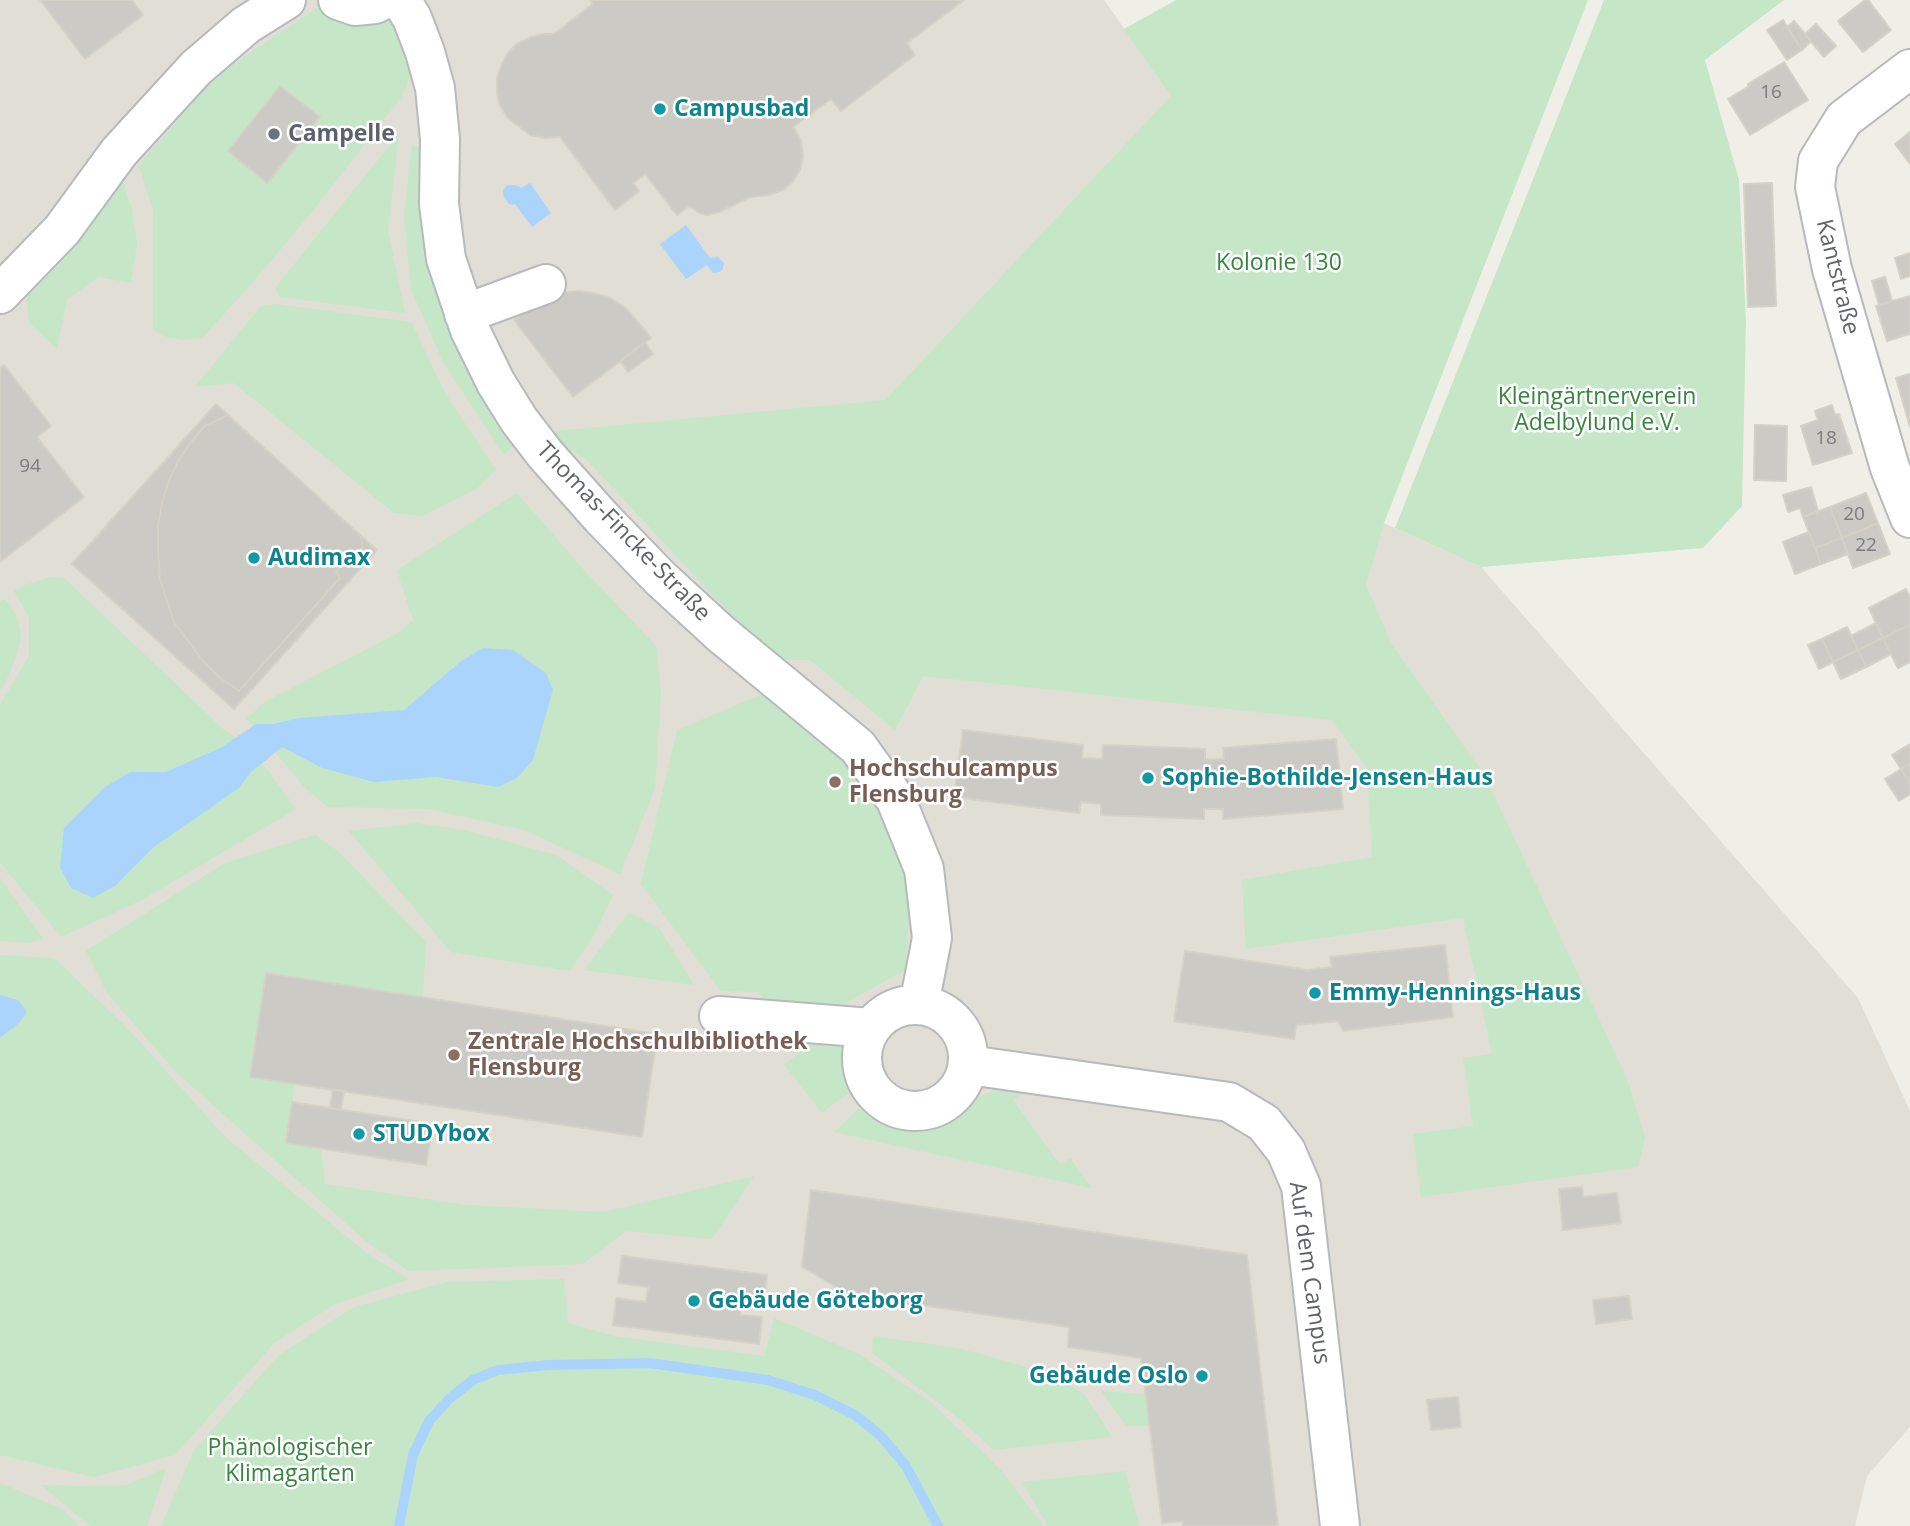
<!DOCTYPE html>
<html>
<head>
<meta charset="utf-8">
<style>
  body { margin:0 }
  canvas { display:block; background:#f0efe7 }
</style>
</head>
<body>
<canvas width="1910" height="1526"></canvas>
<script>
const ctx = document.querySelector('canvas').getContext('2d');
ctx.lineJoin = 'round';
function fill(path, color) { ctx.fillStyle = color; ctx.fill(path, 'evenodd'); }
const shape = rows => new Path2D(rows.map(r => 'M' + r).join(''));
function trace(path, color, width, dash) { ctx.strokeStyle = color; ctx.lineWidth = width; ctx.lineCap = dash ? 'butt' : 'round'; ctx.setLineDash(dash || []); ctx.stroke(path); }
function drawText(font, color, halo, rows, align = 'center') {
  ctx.font = font + ' "Open Sans",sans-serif'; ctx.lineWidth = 5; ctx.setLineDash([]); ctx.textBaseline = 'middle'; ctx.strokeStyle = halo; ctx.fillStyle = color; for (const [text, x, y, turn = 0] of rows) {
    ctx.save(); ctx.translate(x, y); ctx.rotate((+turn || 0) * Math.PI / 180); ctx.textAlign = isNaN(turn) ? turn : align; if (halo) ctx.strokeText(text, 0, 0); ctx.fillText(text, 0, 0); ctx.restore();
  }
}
fill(shape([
  [0,0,1104,0,1172,96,885,400,1142,414,1481,567,1858,998,1910,1111,1910,1427,1867,1476,1855,1526,0,1526]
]), '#e0ded5');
fill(shape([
  [1176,0,1588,0,1384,523,1366,585,1391,643,1485,776,1628,1081,1645,1138,1638,1167,1421,1197,1413,1134,1473,1126,1463,1058,1492,1054,1463,918,1246,949,1242,880,1372,857,1367,768,1332,720,923,676,895,730,810,660,773,660,588,461,545,432,885,400,1171,96,1124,29],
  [1604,0,1784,0,1705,60,1739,180,1746,321,1742,506,1703,548,1481,567,1395,528],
  [317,8,332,8,362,23,388,22,410,42,415,67,400,99,310,214,253,282,202,338,184,340,167,337,153,330,153,211,139,165,218,74],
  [399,134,388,230,405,313,280,297,275,288],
  [412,144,420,148,420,188,430,188,517,442,504,455,443,362,411,289,404,217],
  [122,181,132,209,137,244,131,283,99,277,67,299,57,349,29,322,25,286,73,240],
  [275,304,411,322,445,393,496,470,477,489,422,516,394,513,234,383,195,387,261,306],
  [517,493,583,569,656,646,661,694,655,789,620,874,524,830,428,809,328,807,306,789,246,718,258,709,258,706,278,695,400,632,413,620,397,570],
  [51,577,64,578,224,730,236,738,266,768,296,809,142,900,61,937,0,862,0,705,29,656,29,617,14,591,25,585],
  [4,599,12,608,18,619,21,635,17,654,5,684,0,690,0,602],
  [770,691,861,774,890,819,912,882,905,970,787,1036,759,992,721,991,641,884,677,730],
  [416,823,464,830,556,855,613,895,594,935,570,971,451,952,349,831],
  [315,835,339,852,426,942,423,997,266,973,250,1076,295,1083,286,1143,321,1149,325,1184,467,1205,604,1212,754,1176,712,1239,626,1231,583,1264,409,1271,368,1243,176,1072,107,993,86,951,225,863],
  [0,878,3,882,43,939,28,943,0,941],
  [629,912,659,928,694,985,584,970],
  [0,955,54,958,133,1034,225,1137,369,1255,409,1279,335,1304,274,1343,175,1455,94,1477,0,1455],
  [817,1041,842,1046,848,1093,822,1113,784,1064],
  [1005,1085,1030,1088,1013,1100,1060,1165,1070,1158,1091,1188,834,1132,860,1108,888,1125,911,1131,937,1129,960,1116,977,1098],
  [564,1279,568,1323,614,1336,764,1356,774,1318,857,1353,928,1400,1001,1470,1043,1526,161,1526,194,1450,279,1355,354,1307,447,1282],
  [873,1336,958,1348,1045,1372,1084,1394,1112,1437,994,1450,960,1419,872,1353],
  [1101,1391,1145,1394,1150,1426,1126,1426],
  [166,1468,147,1526,90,1526,41,1485,84,1486,126,1485],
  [1125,1471,1139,1526,1048,1526,1022,1482],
  [0,1483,62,1509,80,1526,0,1526]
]), '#c5e7c7');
fill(shape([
  [530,183,551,213,532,227,515,204,511,205,508,203,503,195,503,190,506,186,511,185,519,186,521,188],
  [686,225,710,258,718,257,724,263,723,269,720,272,713,273,707,265,686,279,660,244],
  [483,648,513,650,546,673,553,690,533,760,517,778,498,787,436,777,374,782,322,768,282,747,250,773,239,788,154,847,115,886,93,898,71,888,60,867,64,828,105,787,130,772,166,772,222,747,256,724,274,724,299,718,404,710,460,662],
  [0,995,18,1000,27,1012,19,1023,0,1038]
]), '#abd4fd');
trace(shape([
  [399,1526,413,1455,429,1421,449,1399,473,1380,498,1370,548,1365,650,1363,768,1380,815,1395,855,1415,881,1436,906,1466,938,1526]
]), '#abd4fd', 10);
const building = shape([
  [40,0,132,0,143,15,85,59,40,0],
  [590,0,964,0,907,43,915,55,841,111,831,99,793,127,801,141,803,156,800,170,793,181,785,189,769,195,750,197,719,212,707,215,700,213,689,206,677,215,645,174,633,183,639,191,615,210,560,137,545,138,530,135,508,118,500,106,497,93,497,78,502,64,508,53,517,44,531,37,543,34,554,34,593,4,590,0],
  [1865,0,1868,0,1891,30,1863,52,1838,21,1865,0],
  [1783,20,1802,50,1787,60,1767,30,1783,20],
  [1794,21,1811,41,1802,50,1787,27,1794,21],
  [1816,24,1836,46,1824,57,1805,34,1816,24],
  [1784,62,1808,100,1750,135,1728,99,1749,86,1748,84,1784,62],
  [280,86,320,117,267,183,228,151,280,86],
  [1910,132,1910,164,1895,144,1910,132],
  [1772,183,1776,306,1748,307,1744,184,1772,183],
  [1910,253,1910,276,1901,279,1895,258,1910,253],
  [1885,277,1892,301,1879,305,1872,281,1885,277],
  [579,291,593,293,610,298,626,308,651,338,573,397,514,320,542,299,558,293,579,291],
  [1910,296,1910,334,1887,341,1876,306,1910,296],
  [645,342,653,354,628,372,620,361,645,342],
  [4,365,51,426,37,437,84,497,0,562,0,368,4,365],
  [1910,374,1910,427,1896,378,1910,374],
  [216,404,228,415,205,426,191,442,178,461,168,483,162,503,158,525,158,552,160,579,174,622,203,661,219,677,239,691,340,578,336,571,363,547,360,535,377,550,234,709,72,564,216,404],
  [1832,405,1835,415,1839,414,1852,453,1813,465,1801,426,1818,420,1815,411,1832,405],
  [228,415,360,535,363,547,336,571,340,578,239,691,219,677,203,661,174,622,160,579,158,552,158,525,162,503,168,483,178,461,191,442,205,426,228,415],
  [1755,425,1787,426,1786,481,1754,480,1755,425],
  [1811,487,1818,511,1803,517,1800,508,1788,512,1783,495,1811,487],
  [1866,493,1878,523,1842,538,1830,507,1866,493],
  [1830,507,1842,538,1815,548,1803,517,1830,507],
  [1878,523,1890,554,1853,568,1842,538,1878,523],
  [1809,532,1821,564,1795,574,1783,542,1809,532],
  [1842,538,1848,554,1821,564,1815,548,1842,538],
  [1906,589,1910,597,1910,625,1883,638,1869,608,1906,589],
  [1876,623,1883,638,1858,650,1851,636,1876,623],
  [1910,625,1910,662,1898,668,1883,638,1910,625],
  [1847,627,1858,650,1833,662,1822,639,1847,627],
  [1883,638,1891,654,1866,667,1858,650,1883,638],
  [1822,639,1833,662,1819,669,1808,645,1822,639],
  [1858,650,1866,667,1841,679,1833,662,1858,650],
  [963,730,1083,745,1082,758,1102,759,1103,745,1205,749,1205,760,1224,759,1223,748,1336,739,1343,809,1223,819,1223,809,1204,809,1204,819,1101,815,1101,804,1081,802,1079,813,954,797,963,730],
  [1910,744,1910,763,1901,769,1892,755,1910,744],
  [1910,763,1910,783,1901,769,1910,763],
  [1901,769,1910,783,1910,794,1899,801,1885,779,1901,769],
  [1445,945,1453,1017,1343,1031,1338,1021,1296,1025,1294,1039,1174,1021,1185,951,1307,970,1332,967,1330,957,1445,945],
  [266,973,657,1034,642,1137,250,1077,266,973],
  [333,1089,344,1091,341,1110,330,1108,333,1089],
  [292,1102,433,1124,426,1165,286,1143,292,1102],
  [1582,1187,1583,1197,1617,1193,1621,1223,1563,1230,1559,1189,1582,1187],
  [811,1190,1247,1255,1278,1526,1183,1526,1183,1521,1162,1523,1141,1358,1068,1347,1069,1327,848,1294,802,1267,811,1190],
  [622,1256,767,1275,764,1302,742,1299,740,1315,762,1317,759,1344,613,1325,616,1298,646,1302,648,1287,618,1283,622,1256],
  [1629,1296,1632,1319,1596,1324,1593,1300,1629,1296],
  [1458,1397,1461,1427,1431,1430,1427,1400,1458,1397]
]);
fill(building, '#cccac4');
trace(building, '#d5d1c6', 2);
const minor = shape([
  [338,0,355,6,375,4,383,0],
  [401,0,412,18,425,52,435,88,440,139,439,204,446,259,470,330,496,383,519,420,545,454,601,517,660,578,721,634,858,747,896,800,924,869,932,938,919,1005],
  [1910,69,1844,119,1818,161,1815,187,1832,269,1890,468,1910,518],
  [0,294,62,230,119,152,196,68,246,25,286,0],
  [464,314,546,284],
  '862 1058a53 53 0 1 1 106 0a53 53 0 1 1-106 0Z',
  [719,1016,871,1028],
  [969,1065,1229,1102,1264,1123,1286,1151,1301,1186,1340,1526]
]);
trace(minor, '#b7b9bd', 42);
trace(minor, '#fff', 38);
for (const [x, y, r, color] of [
  [660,109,7,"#0f9aa8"],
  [274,134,7,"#6b7280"],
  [254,558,7,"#0f9aa8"],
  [1148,778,7,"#0f9aa8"],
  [835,782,7,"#8d6e63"],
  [1315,993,7,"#0f9aa8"],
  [454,1055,7,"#8d6e63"],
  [359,1134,7,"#0f9aa8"],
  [694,1301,7,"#0f9aa8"],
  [1202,1376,7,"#0f9aa8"]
]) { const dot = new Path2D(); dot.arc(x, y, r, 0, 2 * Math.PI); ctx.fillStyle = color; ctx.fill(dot); trace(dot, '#fff', 2.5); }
drawText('19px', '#7a7c7e', null, [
  ["16",1771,93],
  ["18",1826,439],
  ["94",30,467],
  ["20",1854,515],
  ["22",1866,546]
]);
drawText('bold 23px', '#0d838f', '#fff', [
  ["Campusbad",674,109],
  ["Audimax",268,558],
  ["Sophie-Bothilde-Jensen-Haus",1162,778],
  ["Emmy-Hennings-Haus",1329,993],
  ["STUDYbox",373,1134],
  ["Gebäude Göteborg",708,1301],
  ["Gebäude Oslo",1188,1376,"right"]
], 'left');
drawText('bold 23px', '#5b616d', '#fff', [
  ["Campelle",288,134]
], 'left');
drawText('23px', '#388540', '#fff', [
  ["Kolonie 130",1279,263],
  ["Kleingärtnerverein",1597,397],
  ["Adelbylund e.V.",1597,423],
  ["Phänologischer",290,1448],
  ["Klimagarten",290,1474]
]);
drawText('23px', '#5f6267', '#fff', [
  ["Kantstraße",1837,277,76],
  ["Thomas-Fincke-Straße",623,532,46],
  ["Auf dem Campus",1309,1273,82]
]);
drawText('bold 23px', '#785e54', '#fff', [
  ["Hochschulcampus",849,769],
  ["Flensburg",849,795],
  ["Zentrale Hochschulbibliothek",468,1042],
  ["Flensburg",468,1068]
], 'left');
</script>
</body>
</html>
